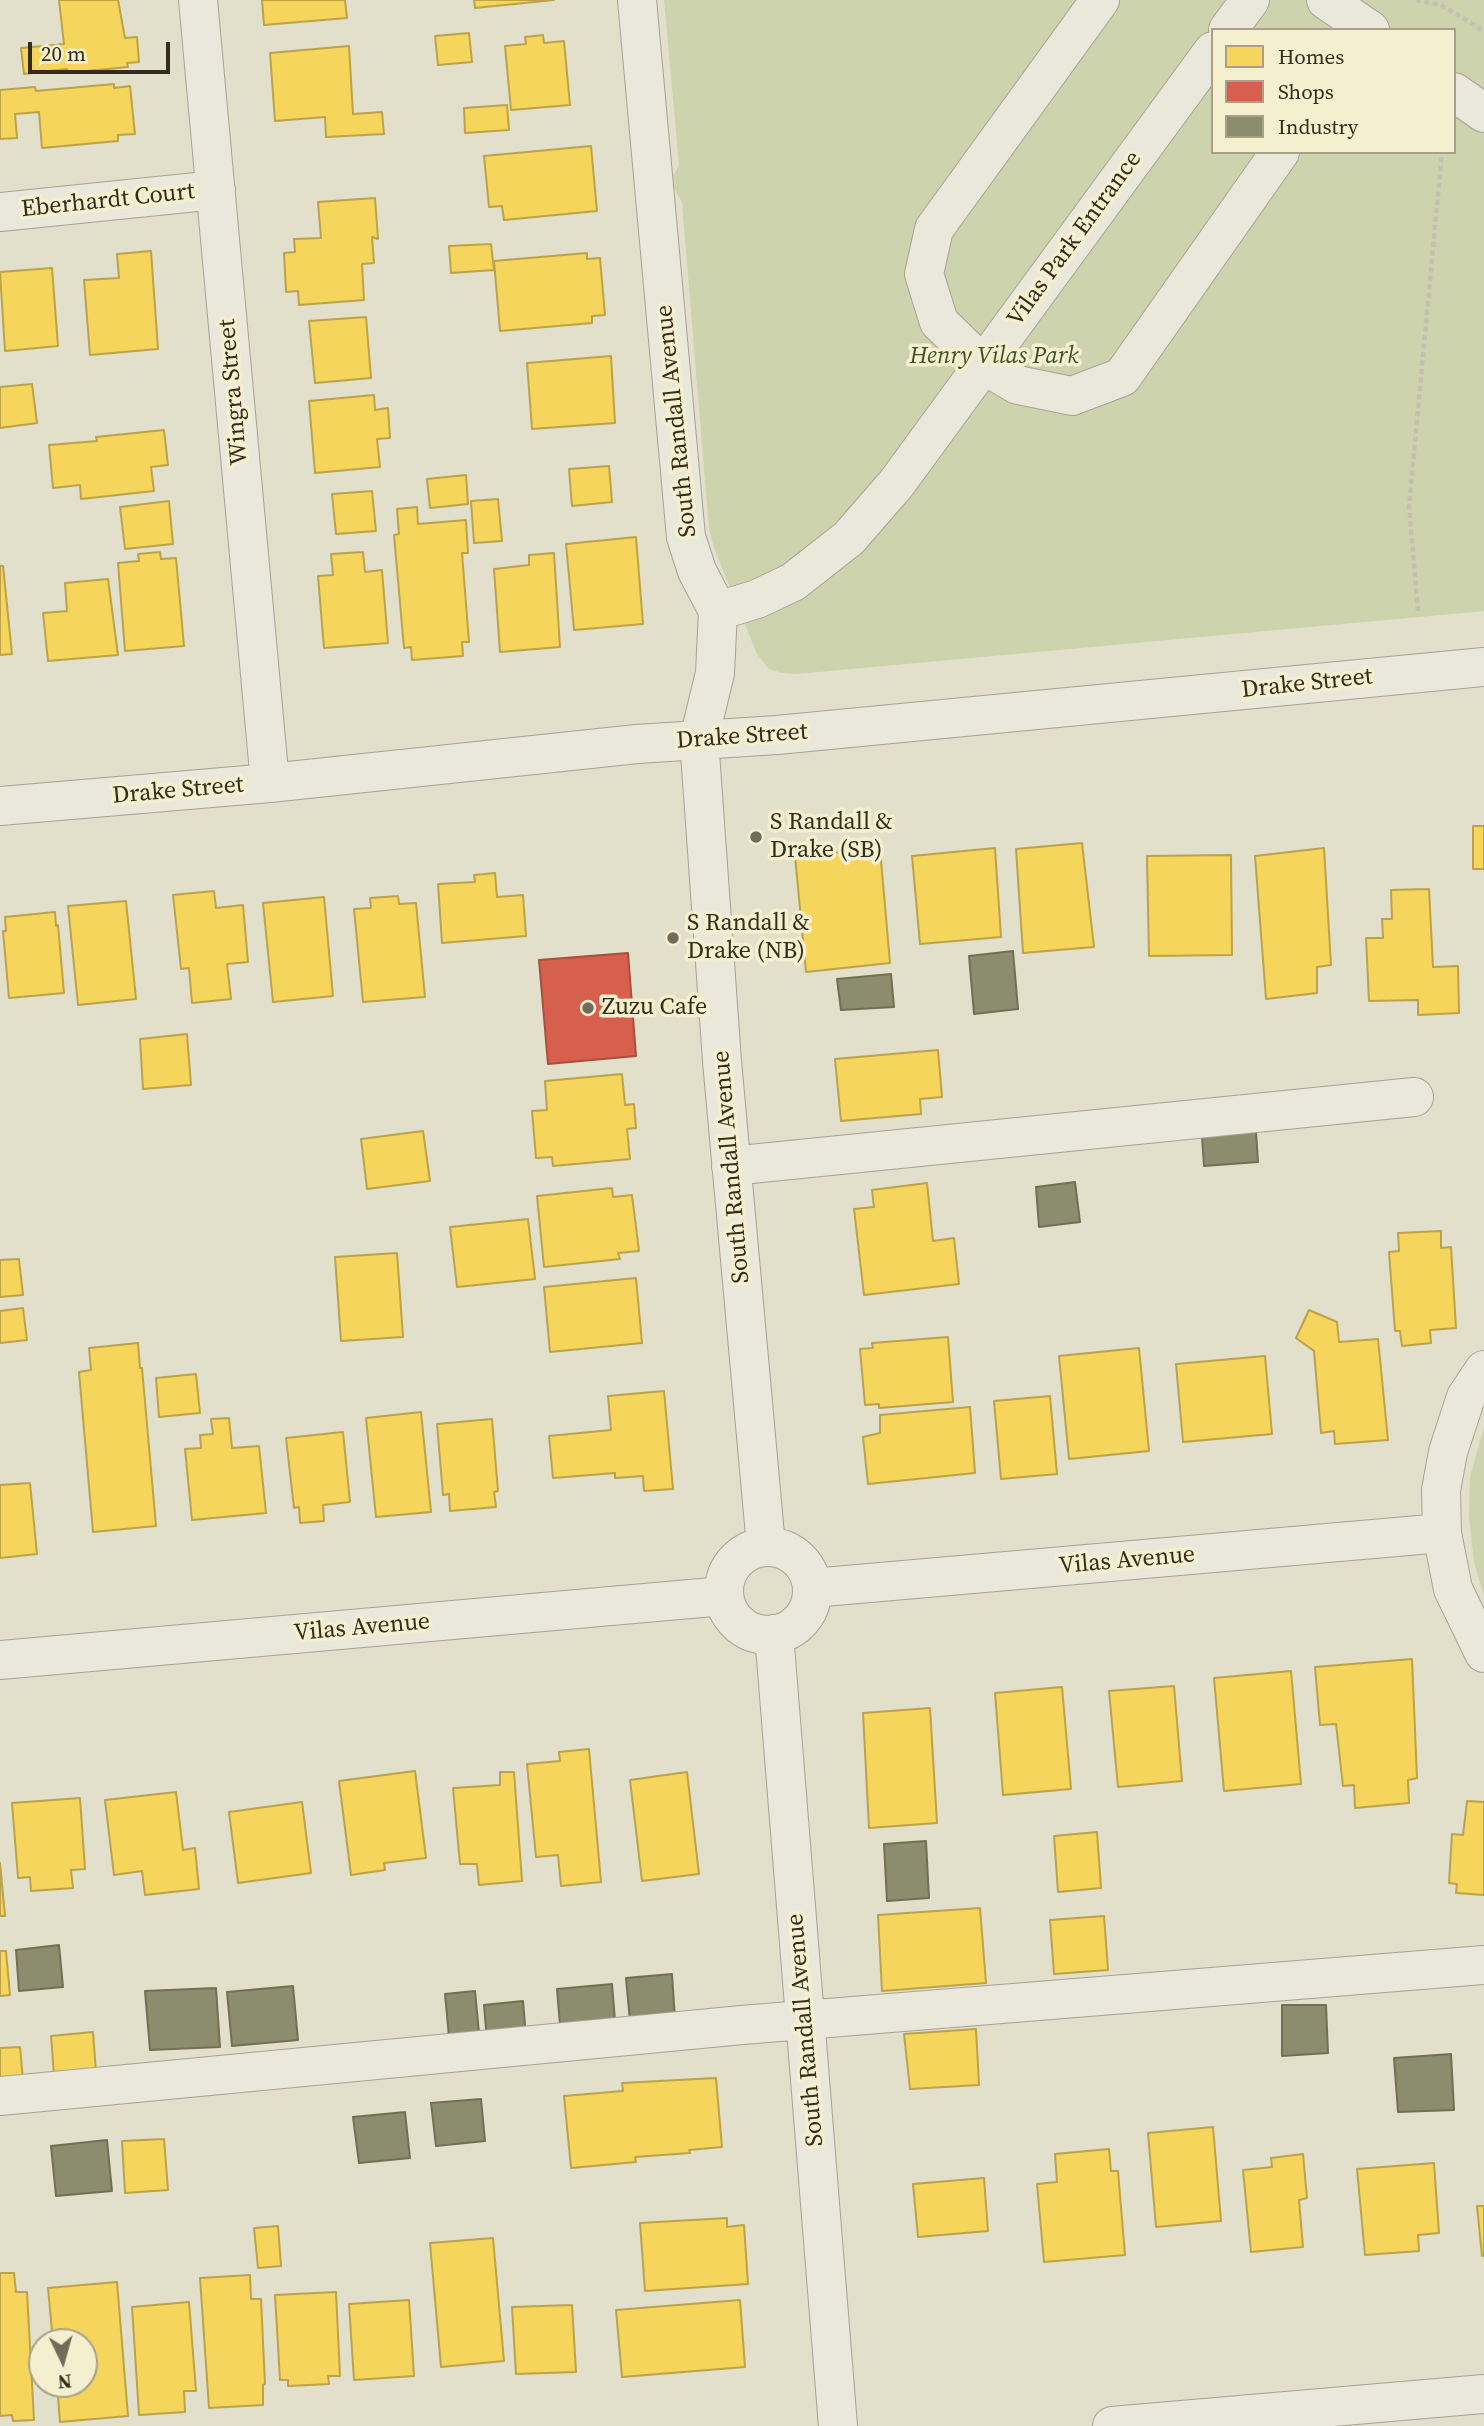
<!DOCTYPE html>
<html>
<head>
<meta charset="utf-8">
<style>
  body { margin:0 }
  #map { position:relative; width:1484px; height:2426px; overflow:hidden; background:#e2dfca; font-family:"Source Serif 4",serif }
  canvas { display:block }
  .legend { position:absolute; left:1211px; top:28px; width:245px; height:126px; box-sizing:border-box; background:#f4efcf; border:2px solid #a8a187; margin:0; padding:9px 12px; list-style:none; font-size:21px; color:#352c1c }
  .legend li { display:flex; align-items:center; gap:14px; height:35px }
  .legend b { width:35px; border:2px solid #a8a187 }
  .north { position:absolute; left:28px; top:2328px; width:70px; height:70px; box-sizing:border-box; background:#f4efcf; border:2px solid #a8a187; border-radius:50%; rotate:175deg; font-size:19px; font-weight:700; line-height:28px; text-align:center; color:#352c1c }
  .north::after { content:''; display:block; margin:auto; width:24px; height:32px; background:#726b59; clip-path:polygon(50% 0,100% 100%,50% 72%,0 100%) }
  .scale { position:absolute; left:28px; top:42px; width:142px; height:32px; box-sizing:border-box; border:4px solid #352c1c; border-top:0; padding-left:9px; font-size:21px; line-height:24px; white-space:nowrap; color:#352c1c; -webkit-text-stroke:5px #f4efcf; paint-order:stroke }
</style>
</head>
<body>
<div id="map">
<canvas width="1484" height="2426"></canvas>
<ul class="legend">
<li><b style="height:19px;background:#f6d55c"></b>Homes</li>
<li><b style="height:19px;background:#d6604d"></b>Shops</li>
<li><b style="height:19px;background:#8c8c6e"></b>Industry</li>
</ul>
<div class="north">N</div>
<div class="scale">20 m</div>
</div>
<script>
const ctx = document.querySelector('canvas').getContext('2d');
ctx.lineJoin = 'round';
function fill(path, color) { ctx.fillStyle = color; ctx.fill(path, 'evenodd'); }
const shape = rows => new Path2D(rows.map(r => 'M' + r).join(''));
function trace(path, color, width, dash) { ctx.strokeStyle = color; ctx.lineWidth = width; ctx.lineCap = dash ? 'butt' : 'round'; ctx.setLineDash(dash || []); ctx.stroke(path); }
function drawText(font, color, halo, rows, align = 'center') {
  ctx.font = font + ' "Source Serif 4",serif'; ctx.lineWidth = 7; ctx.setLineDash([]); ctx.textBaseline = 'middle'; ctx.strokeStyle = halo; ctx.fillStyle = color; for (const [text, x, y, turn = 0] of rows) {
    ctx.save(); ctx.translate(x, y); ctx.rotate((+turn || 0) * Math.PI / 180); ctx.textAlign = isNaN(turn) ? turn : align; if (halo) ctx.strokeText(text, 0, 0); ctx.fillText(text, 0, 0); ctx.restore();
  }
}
fill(shape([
  [664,0,1484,0,1484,611,797,674,782,673,769,669,757,654,714,548,709,529,682,202,674,188,673,176,679,165],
  [1213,30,1454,30,1454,152,1213,152],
  [1484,1427,1484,1596,1474,1562,1469,1517,1470,1477]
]), '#cdd3ac');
const homes = shape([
  [59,0,118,0,125,38,137,37,139,62,127,63,128,67,67,73,67,69,24,74,21,48,64,44,59,0],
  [262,0,345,0,347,18,264,25,262,0],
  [474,0,554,0,475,8,474,0],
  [469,33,472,62,438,65,435,36,469,33],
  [543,35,544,43,564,41,570,105,511,110,505,46,526,44,525,37,543,35],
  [349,46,353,114,382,112,384,134,326,137,325,117,275,121,270,53,349,46],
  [114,84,114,88,130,86,135,134,118,135,118,141,42,148,39,112,15,114,17,138,0,139,0,90,35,87,36,91,114,84],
  [507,105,509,130,465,133,464,108,507,105],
  [591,146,597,211,504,220,502,206,489,207,484,156,591,146],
  [375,198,378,239,372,237,374,263,362,264,364,300,299,305,298,291,286,292,284,253,295,252,294,239,321,238,318,202,375,198],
  [491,244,494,270,451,273,449,246,491,244],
  [151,251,158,349,90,355,84,280,119,278,117,254,151,251],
  [587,253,587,259,600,258,605,315,592,316,592,323,500,331,494,261,587,253],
  [52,268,58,346,5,351,0,272,52,268],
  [366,317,371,378,315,383,309,321,366,317],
  [611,356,615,423,532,429,527,363,611,356],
  [32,384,37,423,0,428,0,387,32,384],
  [374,395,375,410,388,408,390,438,377,439,380,467,315,473,309,401,374,395],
  [164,430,168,465,151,467,154,491,81,499,80,485,53,488,49,445,97,441,96,437,164,430],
  [609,466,612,502,572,506,569,469,609,466],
  [466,475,468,504,430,508,427,479,466,475],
  [372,491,376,531,336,534,332,494,372,491],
  [498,499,502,541,474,543,471,501,498,499],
  [169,501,173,544,125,549,120,507,169,501],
  [417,507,418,524,466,520,468,553,462,553,469,642,462,642,463,656,412,660,411,647,404,648,394,535,399,534,397,509,417,507],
  [636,537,643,624,574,630,566,544,636,537],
  [160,552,161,559,176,558,184,646,125,651,118,563,139,561,138,554,160,552],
  [363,552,365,572,382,570,388,643,324,648,318,576,333,575,331,554,363,552],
  [554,553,560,647,500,652,494,569,529,565,529,555,554,553],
  [0,566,3,566,12,654,0,655,0,566],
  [108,579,118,655,48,661,43,613,67,611,65,583,108,579],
  [1473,826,1484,826,1484,869,1473,869,1473,826],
  [1082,843,1094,947,1023,953,1016,849,1082,843],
  [995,848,1001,937,920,944,912,856,995,848],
  [1324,848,1331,965,1317,967,1317,993,1266,999,1255,856,1324,848],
  [880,849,890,963,806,972,795,856,880,849],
  [1231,855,1232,955,1149,956,1147,856,1231,855],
  [495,873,497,897,523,895,526,936,442,943,438,884,475,882,474,875,495,873],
  [1429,889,1433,967,1458,966,1459,1013,1418,1015,1418,1000,1369,1001,1366,938,1383,938,1382,919,1392,919,1391,890,1429,889],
  [214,891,216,908,243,905,248,962,227,964,231,999,192,1003,189,968,181,969,173,895,214,891],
  [398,896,399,904,416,903,425,997,363,1002,354,909,371,908,370,898,398,896],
  [324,897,333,996,273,1002,263,903,324,897],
  [126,901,136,999,78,1005,68,906,126,901],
  [55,912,56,926,58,925,64,993,9,998,3,931,6,931,5,917,55,912],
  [187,1034,191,1085,143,1089,140,1039,187,1034],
  [938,1050,942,1097,920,1099,921,1114,841,1121,835,1059,938,1050],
  [622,1074,625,1105,634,1104,636,1128,627,1129,630,1159,553,1166,552,1157,536,1158,532,1111,547,1110,545,1081,622,1074],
  [423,1131,430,1181,367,1189,361,1139,423,1131],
  [927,1183,933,1241,954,1238,959,1284,864,1295,854,1209,874,1207,872,1190,927,1183],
  [612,1188,613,1197,632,1195,639,1251,618,1253,620,1259,544,1267,537,1196,612,1188],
  [528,1219,535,1279,457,1287,450,1227,528,1219],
  [1441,1231,1441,1248,1451,1247,1456,1328,1430,1330,1431,1343,1402,1346,1400,1331,1395,1331,1389,1252,1399,1251,1398,1233,1441,1231],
  [397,1253,403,1337,341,1341,335,1257,397,1253],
  [19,1259,23,1295,0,1297,0,1260,19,1259],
  [636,1278,642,1343,550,1352,544,1287,636,1278],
  [23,1308,27,1340,0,1343,0,1311,23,1308],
  [1309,1310,1337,1322,1339,1342,1378,1339,1388,1440,1335,1444,1334,1431,1321,1433,1314,1351,1296,1338,1309,1310],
  [948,1337,953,1402,879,1408,879,1404,865,1405,860,1349,873,1348,872,1343,948,1337],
  [138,1343,140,1368,142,1368,156,1526,93,1532,79,1372,91,1370,89,1348,138,1343],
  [1139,1348,1149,1451,1069,1459,1059,1356,1139,1348],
  [1265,1356,1272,1434,1183,1442,1176,1364,1265,1356],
  [196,1374,200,1413,159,1417,156,1378,196,1374],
  [664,1391,673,1489,644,1491,643,1476,615,1478,615,1473,553,1478,549,1436,611,1430,608,1396,664,1391],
  [1050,1396,1057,1474,1001,1479,994,1401,1050,1396],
  [970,1407,975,1473,868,1484,863,1437,880,1433,880,1415,970,1407],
  [421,1412,431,1512,376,1517,366,1418,421,1412],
  [229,1418,232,1448,259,1446,266,1513,192,1520,185,1449,201,1448,200,1435,213,1434,211,1419,229,1418],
  [492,1419,498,1491,494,1492,496,1507,450,1511,449,1494,443,1495,437,1424,492,1419],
  [343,1432,350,1502,323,1505,324,1521,300,1523,299,1507,294,1508,286,1438,343,1432],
  [30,1483,37,1554,0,1558,0,1485,30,1483],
  [1412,1659,1417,1778,1408,1780,1409,1803,1355,1808,1354,1785,1343,1786,1336,1724,1320,1725,1315,1667,1412,1659],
  [1291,1671,1301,1784,1224,1791,1214,1678,1291,1671],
  [1174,1686,1182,1781,1118,1787,1109,1691,1174,1686],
  [1062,1687,1071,1789,1003,1795,995,1693,1062,1687],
  [930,1708,937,1823,869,1828,863,1713,930,1708],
  [589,1749,601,1882,561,1886,558,1855,536,1857,527,1764,560,1761,559,1752,589,1749],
  [415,1771,426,1858,384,1863,385,1870,351,1875,339,1781,415,1771],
  [500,1772,514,1772,522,1881,479,1885,477,1864,460,1864,453,1788,500,1785,500,1772],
  [687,1772,699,1874,642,1881,630,1780,687,1772],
  [176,1792,183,1850,195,1848,199,1889,145,1895,142,1871,114,1875,105,1800,176,1792],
  [80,1798,85,1869,71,1870,73,1888,31,1891,30,1877,18,1878,12,1803,80,1798],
  [1467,1801,1484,1802,1484,1895,1456,1893,1457,1884,1449,1883,1452,1834,1463,1835,1467,1801],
  [302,1802,311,1873,238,1883,229,1812,302,1802],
  [1097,1832,1101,1888,1058,1892,1054,1836,1097,1832],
  [0,1863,5,1916,0,1916,0,1863],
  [980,1908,986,1983,882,1991,878,1915,980,1908],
  [1104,1916,1108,1970,1054,1974,1050,1920,1104,1916],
  [0,1951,6,1951,10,1995,0,1996,0,1951],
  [976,2029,979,2085,910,2089,904,2034,976,2029],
  [93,2032,96,2072,54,2075,51,2036,93,2032],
  [20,2047,23,2080,0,2081,0,2048,20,2047],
  [716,2078,722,2147,689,2150,690,2153,635,2157,636,2162,571,2168,564,2096,623,2091,622,2083,716,2078],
  [1213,2127,1221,2221,1156,2227,1148,2133,1213,2127],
  [164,2139,168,2190,125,2193,122,2141,164,2139],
  [1109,2149,1111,2171,1118,2171,1125,2255,1044,2262,1037,2184,1057,2182,1055,2154,1109,2149],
  [1303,2154,1307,2198,1299,2200,1303,2247,1251,2252,1243,2170,1272,2167,1271,2158,1303,2154],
  [1434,2163,1439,2233,1418,2235,1419,2251,1365,2255,1357,2169,1434,2163],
  [984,2178,988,2231,918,2237,913,2184,984,2178],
  [1477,2206,1484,2206,1484,2256,1482,2256,1477,2206],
  [727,2218,727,2227,744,2225,748,2284,645,2291,640,2223,727,2218],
  [278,2226,281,2266,258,2268,254,2228,278,2226],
  [493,2238,504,2361,441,2367,430,2243,493,2238],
  [0,2273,14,2273,16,2292,27,2292,34,2420,13,2421,12,2415,0,2416,0,2273],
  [250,2275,251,2299,261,2299,265,2384,263,2385,263,2405,209,2408,200,2278,250,2275],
  [117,2282,128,2416,60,2422,57,2384,84,2384,84,2342,53,2342,48,2288,117,2282],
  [336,2292,340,2376,328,2376,329,2384,288,2386,288,2380,280,2380,275,2295,336,2292],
  [409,2300,414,2376,354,2380,349,2304,409,2300],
  [740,2300,745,2367,622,2377,616,2310,740,2300],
  [189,2302,196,2391,184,2391,185,2412,139,2415,132,2307,189,2302],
  [572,2305,576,2372,516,2374,512,2307,572,2305]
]);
fill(homes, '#f6d55c');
trace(homes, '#bca249', 2);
const shops = shape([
  [628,953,636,1056,548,1064,539,960,628,953]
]);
fill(shops, '#d6604d');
trace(shops, '#a6503e', 2);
const industry = shape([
  [1013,951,1018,1009,974,1014,969,956,1013,951],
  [891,974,894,1007,841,1010,837,979,891,974],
  [1256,1132,1258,1162,1204,1166,1202,1136,1256,1132],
  [1075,1182,1080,1222,1039,1227,1036,1187,1075,1182],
  [926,1841,929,1898,887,1901,884,1844,926,1841],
  [59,1945,63,1987,19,1991,16,1950,59,1945],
  [672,1974,675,2019,630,2022,626,1978,672,1974],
  [612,1984,616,2033,561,2037,557,1989,612,1984],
  [293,1986,298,2040,232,2046,227,1992,293,1986],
  [216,1988,220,2047,150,2050,145,1991,216,1988],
  [475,1991,479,2033,449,2037,445,1994,475,1991],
  [523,2001,526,2037,487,2041,484,2005,523,2001],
  [1282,2005,1326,2005,1328,2053,1282,2056,1282,2005],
  [1451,2054,1454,2110,1398,2112,1394,2058,1451,2054],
  [481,2099,485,2141,436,2146,431,2103,481,2099],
  [405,2112,410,2158,359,2163,353,2117,405,2112],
  [107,2140,112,2191,56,2196,51,2146,107,2140]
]);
fill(industry, '#8c8c6e');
trace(industry, '#726f55', 2);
const minor = shape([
  [198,0,270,783],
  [637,0,686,537,697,571,718,611,715,673,699,739,722,1061,766,1546],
  [1100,0,934,229,924,274,939,322,982,364,1018,385,1072,396,1122,377,1280,152],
  [1326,0,1370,30],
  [1228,30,1250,0],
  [1454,92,1484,113],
  [0,212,216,190],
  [718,611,757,599,793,582,849,538,896,484,1213,51],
  [0,806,270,783,637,744,777,735,1484,667],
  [731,1166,1414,1097],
  [1484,1370,1466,1397,1448,1452,1441,1490,1442,1533,1453,1589,1484,1653],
  '724 1591a44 44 0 1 1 88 0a44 44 0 1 1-88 0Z',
  [812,1588,1442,1533],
  [774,1634,838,2426],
  [0,1660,724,1596],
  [0,2096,742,2025,1484,1965],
  [1112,2426,1484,2394]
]);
trace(minor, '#a7a294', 40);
trace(shape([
  [1416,0,1441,5,1484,31],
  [1418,611,1409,506,1442,152]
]), '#c3c0b2', 4.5, [5, 3.5]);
trace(minor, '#eae8db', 38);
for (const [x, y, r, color] of [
  [756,837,7,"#726b59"],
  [673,938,7,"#726b59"],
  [588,1008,7,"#726b59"]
]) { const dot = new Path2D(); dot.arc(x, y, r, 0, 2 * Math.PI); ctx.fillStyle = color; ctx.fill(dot); trace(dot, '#f4efcf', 2.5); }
drawText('24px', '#352c1c', '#f4efcf', [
  ["Eberhardt Court",108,201,-6],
  ["Vilas Park Entrance",1075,239,-54],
  ["Wingra Street",234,392,-95],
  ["South Randall Avenue",677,421,-96],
  ["Drake Street",1307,684,-6],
  ["Drake Street",742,737,-4],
  ["Drake Street",178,791,-5],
  ["South Randall Avenue",732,1167,-95],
  ["Vilas Avenue",1127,1561,-5],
  ["Vilas Avenue",362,1628,-5],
  ["South Randall Avenue",806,2030,-95]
]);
drawText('italic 24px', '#3f5123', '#f4efcf', [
  ["Henry Vilas Park",994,357]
]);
drawText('24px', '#352c1c', '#f4efcf', [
  ["S Randall &",770,823],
  ["Drake (SB)",770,851],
  ["S Randall &",687,924],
  ["Drake (NB)",687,952],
  ["Zuzu Cafe",602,1008]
], 'left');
</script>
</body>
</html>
